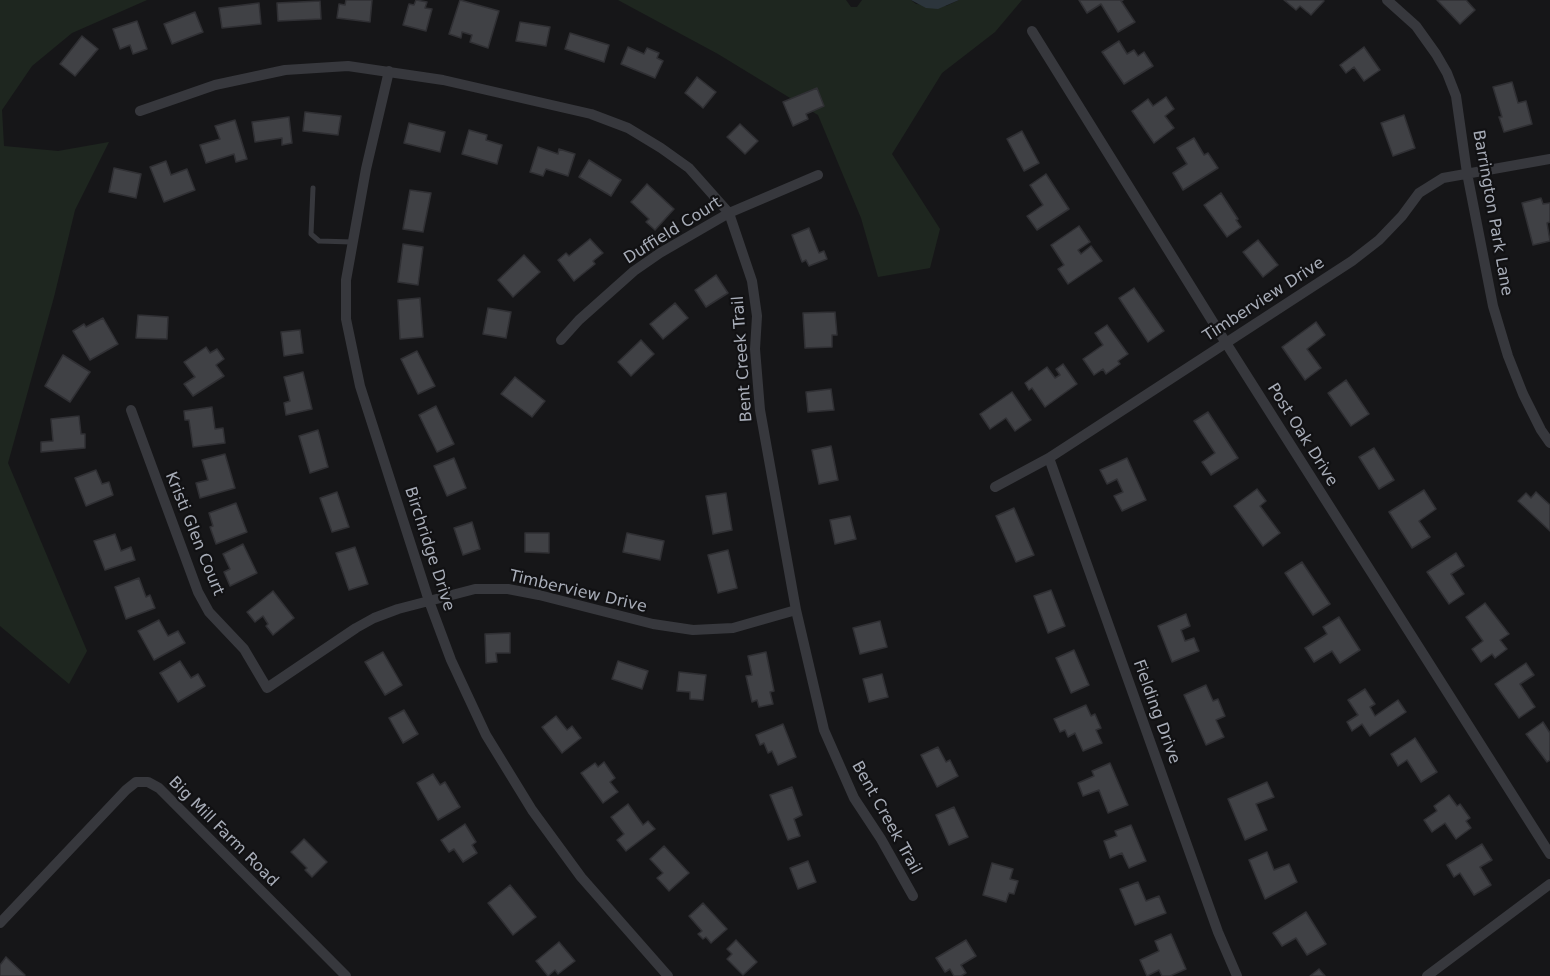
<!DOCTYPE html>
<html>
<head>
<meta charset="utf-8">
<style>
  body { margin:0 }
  canvas { display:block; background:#161618 }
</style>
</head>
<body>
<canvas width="1550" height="976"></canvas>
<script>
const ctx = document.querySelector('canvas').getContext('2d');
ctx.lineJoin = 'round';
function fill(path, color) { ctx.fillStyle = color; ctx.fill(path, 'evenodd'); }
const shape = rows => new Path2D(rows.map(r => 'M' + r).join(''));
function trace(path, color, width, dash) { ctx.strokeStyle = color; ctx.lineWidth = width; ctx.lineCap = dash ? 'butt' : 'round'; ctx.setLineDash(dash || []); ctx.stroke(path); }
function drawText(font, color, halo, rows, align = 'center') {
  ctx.font = font + ' "DejaVu Sans",sans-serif'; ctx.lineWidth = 4.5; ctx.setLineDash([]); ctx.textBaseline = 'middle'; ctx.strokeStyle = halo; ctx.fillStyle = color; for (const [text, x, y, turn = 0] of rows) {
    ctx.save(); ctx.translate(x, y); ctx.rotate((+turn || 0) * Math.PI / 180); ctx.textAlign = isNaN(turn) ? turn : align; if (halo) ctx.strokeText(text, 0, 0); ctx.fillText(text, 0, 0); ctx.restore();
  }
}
fill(shape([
  [0,0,147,0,72,33,32,66,2,110,4,146,58,151,109,142,75,210,54,297,8,463,87,651,69,684,0,626],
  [618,0,846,0,851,7,857,7,862,0,911,0,916,4,946,6,959,0,1022,0,995,32,942,73,892,154,940,229,930,268,878,277,861,218,818,115,718,54]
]), '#1e261f');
fill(shape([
  [911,0,959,0,938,9,926,8]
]), '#2c353c');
const building = shape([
  [346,0,372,0,370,22,337,18,339,4,345,5,346,0],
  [416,0,427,2,425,8,432,9,426,31,403,25,409,4,414,5,416,0],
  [460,0,499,11,488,48,470,42,472,35,462,32,461,38,449,34,460,0],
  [1079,0,1123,0,1121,1,1135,22,1118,32,1101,4,1087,13,1079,0],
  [1284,0,1323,0,1324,1,1311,15,1300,6,1296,10,1284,0],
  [1437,0,1466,0,1475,10,1460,24,1437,0],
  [320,1,321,19,278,21,277,3,320,1],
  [259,3,261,24,222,28,219,8,259,3],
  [195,12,203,32,172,44,164,24,195,12],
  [137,21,147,49,133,54,130,45,120,49,113,29,137,21],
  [520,22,550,27,546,46,516,41,520,22],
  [570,33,609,45,604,62,565,49,570,33],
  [82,36,98,49,75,76,60,64,82,36],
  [1119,41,1127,54,1134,50,1138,56,1144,52,1153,66,1124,84,1102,52,1119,41],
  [628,47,644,54,647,48,659,53,657,58,663,61,655,78,621,64,628,47],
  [1364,47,1380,70,1364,81,1354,67,1346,73,1340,65,1364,47],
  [697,77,716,92,703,108,685,93,697,77],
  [1512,82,1518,103,1526,101,1532,124,1504,132,1499,117,1502,117,1493,87,1512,82],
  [817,88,824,106,806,114,808,119,793,126,783,102,817,88],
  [1166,97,1174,109,1165,116,1174,128,1154,143,1132,111,1148,99,1153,106,1166,97],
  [305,112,341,116,338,135,303,131,305,112],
  [1404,115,1415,148,1393,156,1381,123,1404,115],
  [289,117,292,143,282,145,282,138,255,142,252,122,289,117],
  [235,120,247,159,236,162,234,154,206,163,200,145,220,139,215,126,235,120],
  [409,123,445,132,440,152,404,143,409,123],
  [740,124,758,141,745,154,727,137,740,124],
  [469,130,487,135,486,140,502,145,497,164,462,154,469,130],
  [1022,131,1039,163,1024,171,1007,139,1022,131],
  [1194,138,1204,155,1208,153,1218,168,1183,190,1173,173,1187,164,1177,148,1194,138],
  [538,147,558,154,559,149,575,154,568,176,546,169,543,176,530,172,538,147],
  [589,160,621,180,611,196,579,177,589,160],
  [166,161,171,175,187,169,195,190,164,202,150,167,166,161],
  [114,168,141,174,136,198,109,192,114,168],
  [1046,174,1069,209,1037,230,1027,216,1043,205,1030,185,1046,174],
  [647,184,674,209,655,230,646,222,649,219,631,202,647,184],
  [410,190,431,193,423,232,403,229,410,190],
  [1221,193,1238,219,1236,220,1241,227,1227,237,1204,205,1221,193],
  [1541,198,1543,204,1550,203,1550,222,1547,223,1550,241,1533,245,1522,203,1541,198],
  [1079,226,1090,242,1078,250,1081,254,1091,246,1102,261,1068,284,1058,269,1064,265,1051,245,1079,226],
  [809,228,819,253,824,251,827,259,809,266,806,260,802,262,792,235,809,228],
  [590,239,603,253,593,261,595,264,574,281,558,260,566,253,569,256,590,239],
  [1258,240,1278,265,1263,277,1243,252,1258,240],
  [403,244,423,247,418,285,398,282,403,244],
  [524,255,540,272,513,297,498,280,524,255],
  [716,275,728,293,706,307,695,290,716,275],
  [1134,288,1164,331,1148,342,1119,298,1134,288],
  [420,298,423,337,400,339,398,300,420,298],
  [675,303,688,318,663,339,650,324,675,303],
  [488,308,511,312,506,338,483,334,488,308],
  [835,312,837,335,832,335,832,347,805,348,803,313,835,312],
  [138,315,168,317,167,339,136,338,138,315],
  [103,318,118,344,90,360,73,331,84,324,86,327,103,318],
  [1316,322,1325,335,1307,349,1321,368,1305,380,1282,347,1316,322],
  [1107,325,1128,354,1118,361,1120,364,1106,374,1103,369,1094,375,1083,359,1103,345,1095,333,1107,325],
  [300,330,303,353,284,356,281,332,300,330],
  [641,340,654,354,631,376,618,362,641,340],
  [206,347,210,353,217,349,224,359,216,365,224,376,193,396,184,384,195,377,184,362,206,347],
  [417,351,435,386,418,394,401,359,417,351],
  [63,355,90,372,70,402,45,386,63,355],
  [1063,364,1077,384,1045,407,1032,388,1029,390,1025,383,1047,367,1055,378,1060,375,1056,369,1063,364],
  [303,372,312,409,286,415,284,403,290,401,284,377,303,372],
  [515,377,545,401,532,417,501,394,515,377],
  [1346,380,1369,414,1351,426,1328,393,1346,380],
  [831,389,834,410,808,412,806,392,831,389],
  [1012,392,1031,420,1015,431,1006,418,990,429,980,414,1012,392],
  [436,406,454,444,437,452,419,415,436,406],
  [212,407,215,429,223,428,225,443,193,447,189,420,185,420,184,411,212,407],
  [1208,412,1238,458,1211,475,1202,462,1215,453,1194,421,1208,412],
  [79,416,81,434,85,434,85,448,41,452,41,442,53,441,51,419,79,416],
  [318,430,328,467,310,473,299,436,318,430],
  [831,446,838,480,819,484,812,450,831,446],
  [1374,448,1394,480,1379,489,1359,457,1374,448],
  [225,454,235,488,200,498,196,483,208,480,202,460,225,454],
  [454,458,466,488,447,496,434,466,454,458],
  [1127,458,1146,500,1122,511,1114,496,1123,492,1117,479,1107,484,1100,470,1127,458],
  [96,470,102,484,109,482,113,495,86,506,75,478,96,470],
  [1257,489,1266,501,1260,506,1280,533,1263,546,1234,506,1257,489],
  [1424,490,1436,509,1419,521,1430,537,1412,548,1389,512,1424,490],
  [337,492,349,527,332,532,320,498,337,492],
  [1536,492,1550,505,1550,531,1518,501,1526,493,1531,498,1536,492],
  [726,493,732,530,713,534,706,496,726,493],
  [236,503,247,532,216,544,210,527,213,526,209,513,236,503],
  [1014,508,1034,555,1016,562,996,516,1014,508],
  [850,516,856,539,835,544,830,520,850,516],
  [472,522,480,549,463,555,454,528,472,522],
  [525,533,549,533,549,553,525,552,525,533],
  [627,533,664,541,660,560,623,552,627,533],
  [115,534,121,551,131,547,135,560,105,570,94,541,115,534],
  [243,544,257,573,230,586,224,572,230,569,223,554,243,544],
  [355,547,368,584,349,590,336,553,355,547],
  [728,550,737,588,718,593,708,555,728,550],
  [1456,553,1464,566,1451,574,1464,594,1449,604,1427,572,1456,553],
  [1302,562,1330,604,1313,615,1285,573,1302,562],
  [139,578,146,597,150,595,155,608,126,619,115,587,139,578],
  [1051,590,1065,626,1048,633,1034,596,1051,590],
  [273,591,294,618,273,635,266,626,268,624,263,616,255,622,247,612,273,591],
  [1485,603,1509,634,1500,640,1507,649,1495,658,1492,654,1481,662,1472,649,1483,641,1466,617,1485,603],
  [1186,614,1190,626,1181,630,1185,641,1194,638,1199,651,1172,662,1158,626,1186,614],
  [1339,617,1360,650,1340,663,1332,651,1314,662,1305,648,1327,634,1323,627,1339,617],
  [159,620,168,636,178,631,185,643,154,660,138,631,159,620],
  [880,621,887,647,860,654,853,628,880,621],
  [510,633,510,653,496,653,497,662,486,663,485,634,510,633],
  [1074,650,1089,685,1071,693,1056,658,1074,650],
  [383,652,402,685,385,695,365,662,383,652],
  [766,652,774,691,770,692,773,704,759,707,757,700,752,702,746,676,752,675,748,656,766,652],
  [180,661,191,678,198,674,205,686,178,702,160,673,180,661],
  [618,661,648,671,642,689,612,679,618,661],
  [1526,663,1534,675,1520,684,1535,707,1519,718,1495,684,1526,663],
  [679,672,706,675,703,700,690,699,690,692,677,691,679,672],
  [882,674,888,697,869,702,863,679,882,674],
  [1206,685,1213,701,1218,699,1225,716,1216,720,1224,737,1206,745,1184,695,1206,685],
  [1365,689,1375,704,1370,707,1375,716,1398,700,1406,712,1370,736,1362,724,1352,731,1347,722,1358,715,1348,700,1365,689],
  [1086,705,1091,716,1095,714,1101,728,1096,730,1102,743,1083,751,1075,733,1068,737,1065,730,1060,732,1054,719,1086,705],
  [404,710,418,734,403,743,389,718,404,710],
  [556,716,567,730,572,726,581,738,562,753,542,727,556,716],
  [1543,722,1550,733,1550,760,1547,762,1526,734,1543,722],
  [783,724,796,757,778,765,772,751,768,753,764,743,760,745,756,735,783,724],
  [1415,738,1437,772,1421,782,1407,760,1398,766,1391,754,1415,738],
  [938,747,946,762,950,760,958,776,937,787,921,755,938,747],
  [604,762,615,778,610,782,618,792,603,803,581,773,595,763,598,767,604,762],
  [1110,763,1128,805,1108,813,1099,790,1083,796,1078,783,1094,776,1092,771,1110,763],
  [433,774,440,785,445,782,460,807,438,820,417,783,433,774],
  [1267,782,1274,797,1256,804,1267,830,1245,840,1228,799,1267,782],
  [792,787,802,815,794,819,800,836,788,840,770,795,792,787],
  [1449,795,1457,806,1460,804,1470,818,1466,821,1471,828,1456,839,1445,823,1432,832,1424,820,1437,811,1434,806,1449,795],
  [628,804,643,825,648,821,655,829,626,851,617,840,624,834,611,817,628,804],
  [954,807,968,837,949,845,936,815,954,807],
  [465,824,476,842,472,845,477,853,463,862,454,849,449,852,441,840,465,824],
  [1131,825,1146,861,1129,868,1122,853,1110,858,1104,841,1117,836,1115,831,1131,825],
  [304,839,327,862,312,877,305,870,307,868,291,852,304,839],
  [1482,844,1492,860,1480,867,1491,885,1474,895,1460,873,1454,877,1447,865,1482,844],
  [664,846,689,873,669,891,657,878,663,873,650,859,664,846],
  [1267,852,1274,870,1289,864,1297,882,1265,899,1249,860,1267,852],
  [808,861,816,882,798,889,790,868,808,861],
  [992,863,1013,869,1010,879,1018,881,1014,894,1009,893,1006,902,983,895,992,863],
  [1138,882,1146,901,1159,896,1166,913,1135,925,1120,889,1138,882],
  [510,885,536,917,513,935,488,903,510,885],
  [703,903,727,929,711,943,706,937,703,939,698,934,702,931,689,916,703,903],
  [1306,912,1326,944,1307,955,1296,938,1282,946,1273,933,1306,912],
  [1171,934,1186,969,1170,976,1162,976,1159,970,1147,976,1140,960,1159,951,1155,941,1171,934],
  [736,940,757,962,743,975,727,959,732,954,727,949,736,940],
  [966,940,976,956,961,965,966,973,961,976,954,976,950,969,945,972,936,958,966,940],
  [559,942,575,961,558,974,555,970,548,976,536,961,559,942],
  [6,957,25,975,24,976,0,976,0,965,6,957],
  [1319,969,1325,976,1310,976,1319,969]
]);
fill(building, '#404145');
trace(building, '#303034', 1.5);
trace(shape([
  [313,188,311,234,319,241,352,242]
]), '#37383d', 5);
trace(shape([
  [1387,0,1416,26,1436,54,1447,73,1456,96,1467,173,1493,306,1508,356,1523,394,1541,430,1550,443],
  [1032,31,1226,343,1550,854],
  [389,71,366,169,346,280,346,319,360,386,429,601,451,660,486,735,532,810,581,877,668,976],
  [140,111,215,85,285,70,348,66,443,80,591,114,628,128,661,148,689,168,729,213,752,281,757,316,755,349,760,410,796,610,824,730,854,798,881,839,913,896],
  [561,340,579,320,634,271,660,253,729,213,818,175],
  [131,410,198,592,209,612,244,649,267,688,356,628,374,618,398,609,475,589,508,589,539,595,653,624,693,630,733,628,796,610],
  [1049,458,1218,932,1237,976],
  [995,487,1049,458,1352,261,1379,240,1402,216,1419,193,1443,178,1550,159],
  [0,923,126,790,136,782,148,782,159,788,346,976],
  [1427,976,1550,884]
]), '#37383d', 10);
drawText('16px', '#a8adb8', '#111113', [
  ["Barrington Park Lane",1492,213,80],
  ["Duffield Court",673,231,-32],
  ["Timberview Drive",1264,300,-33],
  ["Bent Creek Trail",743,359,-94],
  ["Post Oak Drive",1302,435,58],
  ["Kristi Glen Court",194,534,68],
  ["Birchridge Drive",429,549,72],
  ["Timberview Drive",578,592,13],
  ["Fielding Drive",1156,712,70],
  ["Bent Creek Trail",886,818,61],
  ["Big Mill Farm Road",223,832,45]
]);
</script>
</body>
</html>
